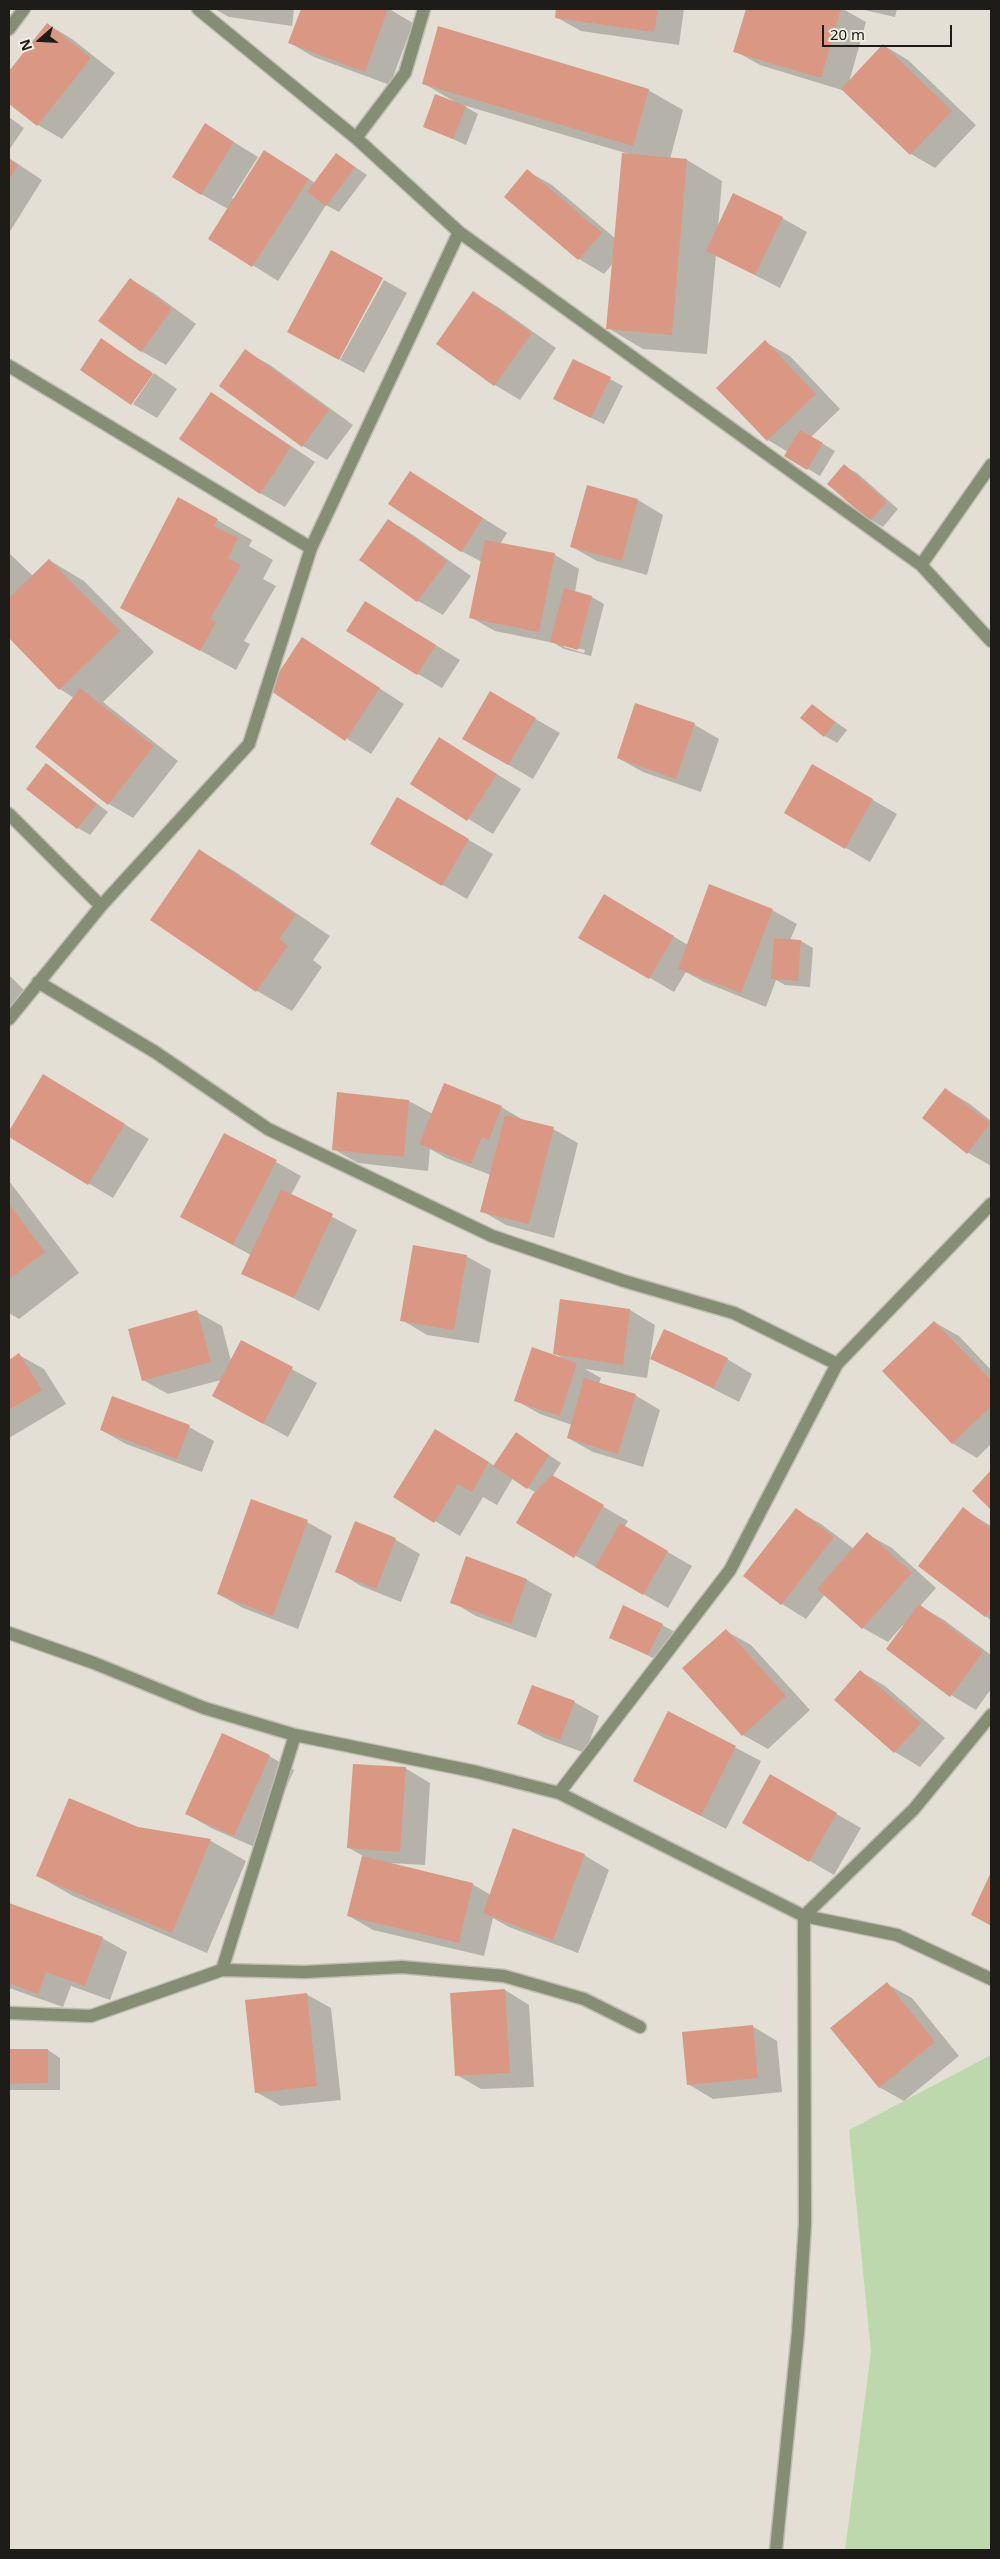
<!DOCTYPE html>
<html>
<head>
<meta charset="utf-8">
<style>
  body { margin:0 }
  #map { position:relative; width:1000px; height:2559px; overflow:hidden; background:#e3dfd4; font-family:"Noto Sans",sans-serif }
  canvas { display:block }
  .frame { position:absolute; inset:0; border:10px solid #1d1c18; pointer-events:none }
  .north { position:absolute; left:15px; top:15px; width:50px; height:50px; -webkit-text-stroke:4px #f0ece1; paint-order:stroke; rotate:251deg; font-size:14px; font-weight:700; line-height:20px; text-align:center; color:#1d1c18 }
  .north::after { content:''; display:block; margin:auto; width:18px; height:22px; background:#1d1c18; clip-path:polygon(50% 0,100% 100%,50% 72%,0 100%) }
  .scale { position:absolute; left:822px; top:25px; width:130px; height:22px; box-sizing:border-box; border:2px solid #1d1c18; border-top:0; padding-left:6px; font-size:15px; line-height:18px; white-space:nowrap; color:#1d1c18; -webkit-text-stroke:4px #f0ece1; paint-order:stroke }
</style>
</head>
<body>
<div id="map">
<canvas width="1000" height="2559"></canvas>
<div class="frame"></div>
<div class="north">N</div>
<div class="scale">20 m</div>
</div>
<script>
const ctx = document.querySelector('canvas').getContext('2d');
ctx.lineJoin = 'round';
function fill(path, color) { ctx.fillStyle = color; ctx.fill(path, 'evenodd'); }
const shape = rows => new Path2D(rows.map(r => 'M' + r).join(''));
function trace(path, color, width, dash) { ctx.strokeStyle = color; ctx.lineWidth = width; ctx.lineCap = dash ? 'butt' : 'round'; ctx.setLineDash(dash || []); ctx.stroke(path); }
fill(shape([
  [991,2055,991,2550,845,2550,871,2352,849,2130]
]), '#bed8ae');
fill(shape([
  [215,9,294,9,292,26,229,17],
  [302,9,389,9,413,23,390,85,314,57,290,43],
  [557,9,684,9,679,45,581,31,556,17],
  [748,9,843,9,866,22,849,82,883,45,908,60,976,125,935,168,911,154,845,91,760,65,735,51],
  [860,9,897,9,895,17],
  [47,24,72,39,115,73,62,139,38,125,9,102,9,73],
  [423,83,648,90,683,110,670,159,687,160,722,181,718,228,782,218,807,232,780,288,716,255,707,354,643,349,608,328,614,262,604,274,579,259,506,197,527,171,552,185,616,239,629,154,463,105,478,114,466,145,424,126,455,102],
  [9,117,24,128,9,150],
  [206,125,258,157,232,198,234,199,289,166,315,183,337,155,367,175,339,212,326,205,278,281,209,238,228,209,201,194],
  [9,158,42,180,9,233],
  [130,279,155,294,196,324,166,365,141,351],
  [384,280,407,293,364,373,340,360],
  [474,293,498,307,556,348,520,400,495,385,438,344],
  [101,340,152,372,131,403],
  [765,342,790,356,840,409,811,437,835,451,820,476,786,456,788,452,768,440],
  [245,351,270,365,353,425,327,460,303,446],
  [574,360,623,386,604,424,567,406],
  [154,373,177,389,157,418,133,404],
  [212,393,315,462,285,507,260,493],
  [844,466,857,473,898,509,883,527,871,520],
  [411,473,507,533,500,544,555,555,579,569,575,592,592,597,604,604,591,656,564,649,554,643,495,631,470,617,482,562,461,551],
  [564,645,585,650,584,653,564,647],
  [588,487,638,500,663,515,647,575,597,561,572,547],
  [217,520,252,540,249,546,273,560,263,579,276,586,244,641,250,644,236,670,157,627],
  [389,520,413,535,471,576,443,615,418,601,361,560],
  [9,553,33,576,49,560,84,581,154,652,103,702,178,761,133,818,109,804,74,698,60,689,9,636],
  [390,617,460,660,442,688,418,674],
  [302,639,404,704,371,754,269,689],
  [490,693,560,733,533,779,464,739],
  [636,704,695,725,719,739,701,792,643,772,618,758],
  [812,705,847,730,837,743,825,736],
  [440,739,521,789,493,834,411,784],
  [47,765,108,812,90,835,78,828],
  [813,765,897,814,870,862,786,813],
  [398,799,493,854,467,899,372,844],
  [199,850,234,871,330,936,313,960,322,967,292,1011,257,991],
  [629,910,688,945,772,910,797,924,790,940,801,941,813,948,810,987,785,985,776,980,766,1007,704,982,686,972,674,992,580,937],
  [9,975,29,995,9,1016],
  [43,1075,149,1139,113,1198,9,1136],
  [945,1089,970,1104,991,1121,991,1166,967,1152],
  [339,1093,409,1101,433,1114,501,1107,525,1121,553,1129,578,1143,554,1238,506,1225,482,1211,491,1175,446,1158,430,1149,428,1171,358,1163,333,1149],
  [276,1162,301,1176,291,1195,357,1230,319,1311,243,1273,251,1255,181,1217],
  [9,1181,79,1273,19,1319,9,1313],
  [466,1256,491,1270,479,1343,427,1335,402,1320],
  [630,1310,655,1325,647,1378,585,1369,601,1378,599,1384,635,1395,660,1410,643,1467,593,1452,568,1438,572,1425,540,1414,515,1400,561,1357,554,1353],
  [197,1312,222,1326,231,1361,241,1341,317,1383,288,1437,238,1410,221,1380,168,1394,143,1380],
  [934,1322,959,1336,991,1370,991,1444,977,1458,952,1443],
  [19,1355,44,1369,66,1404,9,1438,9,1361],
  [652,1358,727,1359,752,1374,739,1402],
  [189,1427,214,1441,202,1472,126,1444,101,1430],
  [528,1441,561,1463,552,1477,628,1521,624,1527,692,1566,668,1608,518,1523,536,1493,513,1478,497,1505,483,1497,460,1536,395,1497,460,1445,495,1466],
  [963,1509,991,1526,991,1620,985,1616],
  [796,1510,821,1524,854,1549,867,1534,892,1548,936,1588,920,1606,944,1620,991,1655,991,1689,976,1710,951,1695,903,1625,888,1642,863,1628,825,1594,806,1619,782,1604,745,1575],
  [307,1522,332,1536,298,1629,243,1608,218,1594],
  [356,1523,396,1540,420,1554,401,1602,361,1586,336,1571],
  [467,1558,527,1580,552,1594,536,1638,476,1616,452,1602],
  [662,1625,675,1632,661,1662,611,1637],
  [726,1631,751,1645,810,1710,768,1749,743,1735],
  [861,1672,885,1686,945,1738,920,1767,895,1752,836,1700],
  [574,1702,599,1716,585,1753,544,1738,519,1724],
  [669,1713,761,1761,726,1829,659,1794],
  [269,1756,294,1770,259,1849,211,1828,187,1814],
  [405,1768,430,1783,425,1865,389,1863,472,1884,491,1895,584,1855,609,1870,578,1953,509,1927,493,1918,484,1956,373,1930,349,1916,363,1856,349,1848],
  [770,1776,861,1828,834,1875,743,1822],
  [138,1829,211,1841,246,1861,207,1953,73,1896,38,1876],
  [991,1875,991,1926,972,1915],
  [9,1904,102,1938,127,1952,110,2000,71,1986,63,2007,9,1988],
  [887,1984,912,1998,959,2056,904,2101,879,2087],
  [505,1990,529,2005,534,2087,481,2089,457,2075],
  [306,1994,331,2008,341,2100,281,2106,256,2092],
  [752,2026,777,2041,782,2092,713,2099,688,2084],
  [48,2050,60,2058,60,2090,9,2090,9,2051]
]), '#0003');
fill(shape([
  [301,9,388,9,365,72,288,43],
  [556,9,658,9,654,32,555,18],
  [746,9,841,9,821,78,733,52],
  [47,23,91,58,37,126,9,104,9,71],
  [438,26,649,89,633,146,422,84],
  [883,44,952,111,910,155,841,89],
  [435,94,466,106,453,139,423,127],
  [205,123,234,142,201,195,172,177],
  [264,150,309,179,252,267,208,239],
  [336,153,355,167,326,206,307,192],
  [622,153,687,159,672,335,606,329],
  [9,159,18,165,9,180],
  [527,169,602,233,578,260,504,197],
  [733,193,783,217,755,275,706,251],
  [331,250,383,278,339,360,287,332],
  [130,278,172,309,141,352,98,321],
  [473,291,532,333,494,386,436,344],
  [101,338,153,374,131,405,80,370],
  [765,340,816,394,767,441,716,388],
  [245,349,329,410,302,447,219,386],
  [573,359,611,377,591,418,553,399],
  [211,392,291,447,260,494,179,439],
  [800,430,823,443,807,470,784,456],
  [844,464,887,502,870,521,827,484],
  [410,471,483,518,461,552,388,504],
  [587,485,638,499,622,561,570,547],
  [178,497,218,519,214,526,238,538,228,558,241,565,210,619,216,622,200,651,120,608],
  [388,519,447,561,417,602,359,560],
  [485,540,555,553,539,632,469,618],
  [49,559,120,631,59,690,9,638,9,598],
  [564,588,592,596,578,650,550,642],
  [365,601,436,645,417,675,346,631],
  [302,637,380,688,345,741,268,689],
  [80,688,154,746,108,805,35,747],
  [490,691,536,718,508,765,462,739],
  [635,703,695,723,676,779,617,758],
  [812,704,835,722,824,737,800,718],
  [439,737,497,774,467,821,410,784],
  [46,763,97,804,77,829,26,789],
  [812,764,873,799,845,849,784,813],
  [397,797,469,839,442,886,370,844],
  [199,849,296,915,279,939,288,946,256,992,150,920],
  [709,884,773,909,741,993,678,969],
  [604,894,674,936,649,979,578,938],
  [774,938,801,940,798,981,771,979],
  [43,1074,125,1124,88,1185,9,1137,9,1131],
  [444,1083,502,1106,489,1140,482,1137,471,1164,419,1144],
  [945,1088,990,1123,967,1154,922,1118],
  [337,1092,409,1100,404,1157,332,1150],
  [505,1115,554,1127,529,1224,480,1212],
  [224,1133,277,1160,233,1245,180,1217],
  [281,1189,333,1214,294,1298,241,1274],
  [9,1204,45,1252,9,1279],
  [413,1245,467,1255,454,1330,400,1321],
  [560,1299,630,1309,623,1365,553,1354],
  [197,1310,211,1362,142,1381,128,1329],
  [934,1321,991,1380,991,1406,952,1444,882,1371],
  [664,1329,728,1358,714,1388,650,1359],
  [241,1340,293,1367,263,1424,212,1396],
  [532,1347,577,1363,560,1416,514,1401],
  [19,1353,42,1390,9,1410,9,1360],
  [584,1378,636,1394,618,1454,567,1438],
  [112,1396,190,1425,177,1459,100,1430],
  [435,1429,489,1462,472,1492,458,1484,434,1523,393,1497],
  [516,1432,549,1455,527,1489,493,1466],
  [991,1470,991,1510,972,1491],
  [552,1475,604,1505,574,1558,516,1523,533,1494],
  [251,1499,308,1520,273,1616,217,1594],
  [963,1507,991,1529,991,1608,985,1617,918,1566],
  [796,1508,834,1537,781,1605,743,1576],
  [355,1521,396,1538,376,1589,335,1572],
  [620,1523,668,1551,643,1595,595,1567],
  [867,1532,912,1573,862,1629,817,1589],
  [466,1556,527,1579,511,1624,450,1603],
  [919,1604,983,1652,950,1697,886,1649],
  [623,1605,663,1624,648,1655,609,1638],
  [726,1629,786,1696,742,1736,682,1668],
  [860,1670,921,1723,894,1753,834,1700],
  [532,1685,575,1701,560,1740,517,1724],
  [668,1711,736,1746,701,1816,633,1781],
  [222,1733,270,1755,234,1836,185,1814],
  [353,1764,406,1767,400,1852,347,1848],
  [770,1774,837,1813,809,1862,742,1823],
  [69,1798,138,1827,211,1839,172,1933,36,1876],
  [513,1828,585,1854,553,1940,483,1913],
  [362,1856,473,1883,459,1943,347,1916],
  [991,1872,991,1925,971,1915],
  [9,1903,103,1937,85,1986,46,1972,38,1994,9,1983],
  [887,1982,935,2042,879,2088,830,2028],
  [505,1989,510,2073,455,2076,450,1993],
  [307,1993,317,2086,255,2093,245,2000],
  [753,2025,758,2078,687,2085,682,2032],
  [9,2049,48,2049,48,2083,9,2084]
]), '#da9784');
const service = shape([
  [776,2550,798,2333,805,2224,804,1916]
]);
const minor = shape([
  [198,9,356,138,459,232,921,565,991,641],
  [9,29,24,9],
  [356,138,405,73,424,9],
  [9,366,311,548],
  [921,565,991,465],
  [9,814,101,906],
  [38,982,155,1052,268,1129,492,1236,624,1281,734,1313,837,1364],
  [9,1019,101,906,249,744,311,548,459,232],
  [9,1633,94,1663,204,1708,295,1735,477,1772,559,1793,804,1916,897,1935,991,1979],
  [559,1793,730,1570,837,1364,991,1204],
  [804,1916,914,1809,991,1715],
  [222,1970,304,1972,402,1967,504,1976,584,1999,640,2027],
  [9,2013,91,2016,222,1970,295,1735]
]);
trace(service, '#bfbcb2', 15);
trace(minor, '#bfbcb2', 15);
trace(service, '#858d74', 12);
trace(minor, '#858d74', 12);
</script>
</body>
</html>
